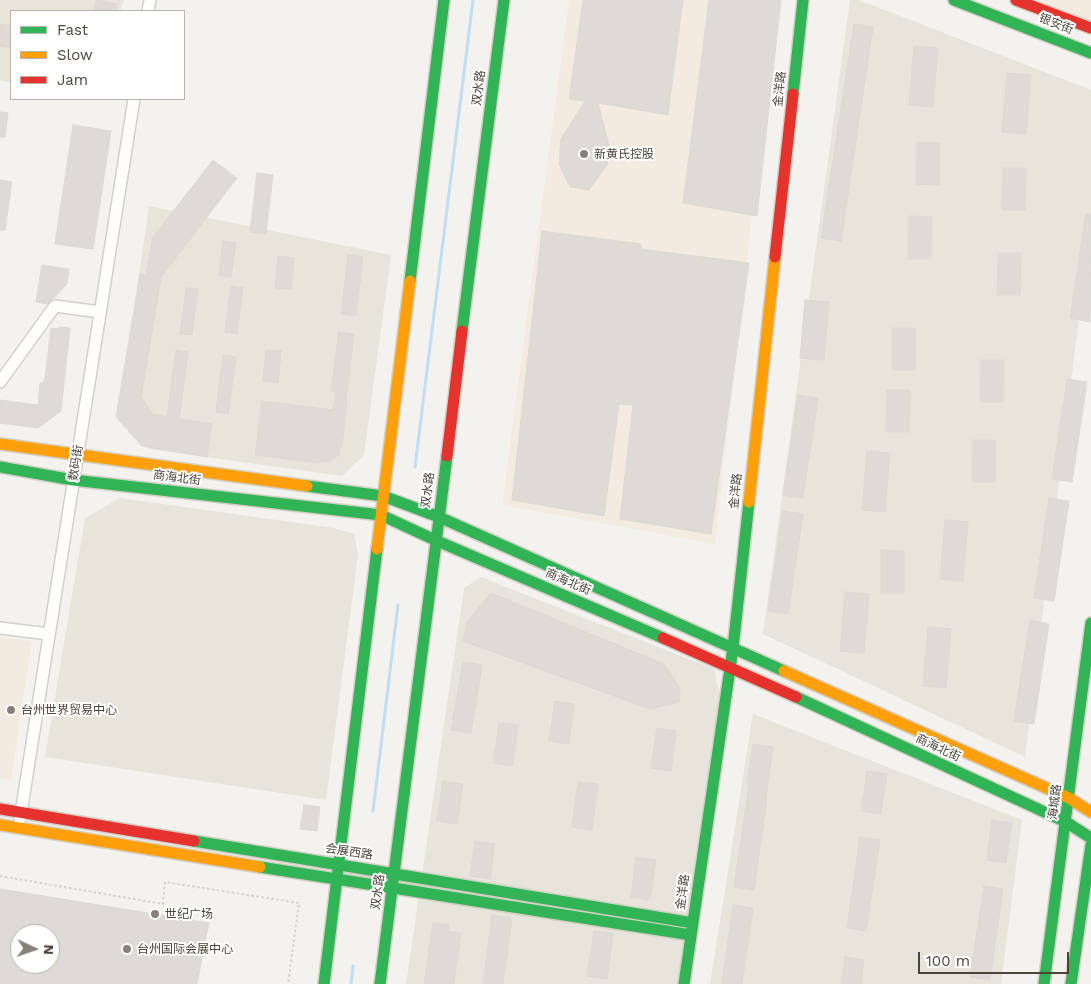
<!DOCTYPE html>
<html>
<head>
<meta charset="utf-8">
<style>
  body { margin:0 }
  #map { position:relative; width:1091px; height:984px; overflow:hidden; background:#f4f2ee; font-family:"Work Sans",sans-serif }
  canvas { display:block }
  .legend { position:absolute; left:10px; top:10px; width:175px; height:90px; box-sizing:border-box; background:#fff; border:1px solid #b7b4b0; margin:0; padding:6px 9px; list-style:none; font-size:15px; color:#4b4439 }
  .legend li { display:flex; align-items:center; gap:10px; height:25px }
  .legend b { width:25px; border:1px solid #b7b4b0 }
  .north { position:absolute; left:10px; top:924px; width:50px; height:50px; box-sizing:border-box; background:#fff; border:1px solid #b7b4b0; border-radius:50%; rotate:93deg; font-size:14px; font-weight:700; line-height:20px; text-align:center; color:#4b4439 }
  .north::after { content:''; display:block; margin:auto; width:18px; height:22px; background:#868178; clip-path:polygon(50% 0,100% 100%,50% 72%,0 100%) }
  .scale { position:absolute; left:918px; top:952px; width:151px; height:22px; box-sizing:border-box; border:2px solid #4b4439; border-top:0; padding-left:6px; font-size:15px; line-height:18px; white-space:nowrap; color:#4b4439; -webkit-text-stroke:4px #fff; paint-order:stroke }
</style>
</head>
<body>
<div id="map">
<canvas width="1091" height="984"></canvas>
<ul class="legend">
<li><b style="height:6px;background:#30b455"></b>Fast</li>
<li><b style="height:6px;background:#ff9f0a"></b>Slow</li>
<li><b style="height:6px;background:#e5322d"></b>Jam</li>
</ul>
<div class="north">N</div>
<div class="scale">100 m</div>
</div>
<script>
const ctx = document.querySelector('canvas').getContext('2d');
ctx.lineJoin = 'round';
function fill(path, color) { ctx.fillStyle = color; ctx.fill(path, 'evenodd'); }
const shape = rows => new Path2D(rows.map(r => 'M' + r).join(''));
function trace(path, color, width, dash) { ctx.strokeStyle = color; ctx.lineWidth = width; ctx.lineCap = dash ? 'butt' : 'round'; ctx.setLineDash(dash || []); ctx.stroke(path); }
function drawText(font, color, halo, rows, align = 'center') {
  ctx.font = font + ' "Work Sans","Noto Sans SC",sans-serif'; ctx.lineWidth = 4; ctx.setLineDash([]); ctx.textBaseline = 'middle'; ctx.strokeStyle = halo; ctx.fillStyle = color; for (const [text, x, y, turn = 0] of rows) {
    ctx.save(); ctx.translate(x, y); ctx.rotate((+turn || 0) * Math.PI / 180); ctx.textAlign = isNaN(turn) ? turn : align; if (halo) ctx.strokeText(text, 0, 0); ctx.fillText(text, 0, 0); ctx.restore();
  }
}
fill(shape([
  [850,0,859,0,1091,90,1091,220,1025,757,763,634],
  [149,206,391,255,364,455,342,476,149,449,118,420],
  [120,498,334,528,354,534,358,555,326,800,45,757,85,518],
  [481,577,714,669,723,709,683,984,406,984,464,588],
  [753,714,1022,820,1001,984,710,984]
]), '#e7e4dc');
fill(shape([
  [569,0,776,0,715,544,502,505],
  [1039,0,1091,0,1091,22],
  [0,637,32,641,11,780,0,779]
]), '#f3ebdf');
fill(shape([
  [0,0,124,0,121,11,11,11,11,83,0,80]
]), '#eae5da');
trace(shape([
  [415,467,473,0],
  [373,811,398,605],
  [351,984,353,966]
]), '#c0ddf1', 3);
const building = shape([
  [96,0,117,4,116,11,94,11,96,0],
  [583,0,683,0,668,115,598,103,609,145,607,165,589,190,570,187,559,164,561,139,585,101,569,99,583,0],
  [709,0,781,0,757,216,683,203,709,0],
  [0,24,11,26,11,48,0,46,0,24],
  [854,24,873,27,841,241,821,238,854,24],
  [914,46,938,48,933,107,909,105,914,46],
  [1007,73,1031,75,1026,134,1002,132,1007,73],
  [0,112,8,113,5,137,0,137,0,112],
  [73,125,111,131,93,249,55,244,73,125],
  [917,142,939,143,939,185,916,184,917,142],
  [213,160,237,178,161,277,141,397,153,414,167,417,176,350,188,352,179,419,212,424,207,457,142,446,116,417,140,274,146,275,153,237,213,160],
  [1003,168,1026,168,1025,210,1002,210,1003,168],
  [257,173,273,175,266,234,250,232,257,173],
  [0,180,12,182,5,230,0,230,0,180],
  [1086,214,1091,214,1090,322,1070,318,1086,214],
  [909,216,932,217,931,259,908,259,909,216],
  [542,231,641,244,641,249,749,263,711,534,620,519,633,405,619,404,604,516,512,500,542,231],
  [223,241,236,243,231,277,219,275,223,241],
  [998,253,1021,253,1020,295,997,295,998,253],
  [348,255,363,257,356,316,341,314,348,255],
  [278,256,294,258,291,289,275,288,278,256],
  [42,265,69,269,67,284,48,304,36,302,42,265],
  [231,286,243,288,237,334,225,332,231,286],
  [186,288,198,289,192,335,180,334,186,288],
  [805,300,829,302,824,360,800,358,805,300],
  [60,327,70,328,61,411,38,428,0,423,0,400,38,405,40,383,43,383,45,378,51,328,60,329,60,327],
  [892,328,915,328,915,370,892,370,892,328],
  [339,332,354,334,346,400,347,400,342,446,339,448,339,455,329,462,320,461,318,463,255,455,262,401,333,410,336,392,331,391,339,332],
  [266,350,281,351,278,383,263,381,266,350],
  [223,355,236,357,228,414,216,412,223,355],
  [981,360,1004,360,1003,402,980,402,981,360],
  [1067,379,1087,382,1072,482,1052,479,1067,379],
  [887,390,910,390,909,432,886,432,887,390],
  [798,395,818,398,803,498,783,495,798,395],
  [973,440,995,440,995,482,972,482,973,440],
  [867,451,890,453,885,512,862,510,867,451],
  [1049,498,1069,501,1054,601,1034,598,1049,498],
  [783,511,803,514,788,614,768,611,783,511],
  [945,520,968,522,963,581,940,579,945,520],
  [881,550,904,551,904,593,881,593,881,550],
  [845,592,869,594,864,653,840,651,845,592],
  [491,593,664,664,680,688,679,702,650,709,463,641,468,621,491,593],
  [1030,620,1049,624,1034,724,1014,721,1030,620],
  [928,627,951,629,946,688,923,686,928,627],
  [463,662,482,665,471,733,451,730,463,662],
  [555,701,574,704,569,744,549,741,555,701],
  [499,723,518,725,513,766,493,763,499,723],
  [657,728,676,731,671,771,651,768,657,728],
  [753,744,773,747,766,798,767,798,754,890,734,887,749,785,747,785,753,744],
  [867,771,887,774,881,814,861,811,867,771],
  [443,781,463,784,457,824,437,821,443,781],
  [578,782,598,784,592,830,572,827,578,782],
  [304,805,320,807,317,831,300,829,304,805],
  [992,820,1012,823,1006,863,987,860,992,820],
  [860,837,880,840,866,931,847,928,860,837],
  [475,841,495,844,490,879,470,876,475,841],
  [636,857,656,860,650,900,631,897,636,857],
  [984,886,1003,889,990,980,970,977,984,886],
  [0,889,209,923,197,984,0,984,0,889],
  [20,934,50,934,50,964,20,964,20,934],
  [733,905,753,908,742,984,722,984,733,905],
  [492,915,512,918,503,984,483,984,492,915],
  [433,923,449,925,448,931,461,933,454,984,424,984,433,923],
  [594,931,613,933,607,979,587,976,594,931],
  [845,957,864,960,861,984,841,984,845,957]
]);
fill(building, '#dedbd6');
trace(building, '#dcd9d4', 1);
const street = shape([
  [148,11,150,0],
  [0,382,55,306,100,312],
  [0,628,49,634],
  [20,819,134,99]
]);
const fast = shape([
  [954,0,1091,53],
  [793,94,803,0],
  [410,281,444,0],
  [462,331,504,0],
  [0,467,73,480,381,515,435,540,663,638],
  [307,486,383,496,439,517,784,671],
  [796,697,1066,822,1091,838],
  [194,841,693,923],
  [260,867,691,935],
  [324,984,377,549],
  [380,984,447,456],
  [684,984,733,648,749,502],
  [1044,984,1091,623],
  [1071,984,1091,845]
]);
const slow = shape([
  [0,444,307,486],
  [749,502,775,257],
  [377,549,410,281],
  [784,671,1069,798,1091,812],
  [0,825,260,867]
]);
const jam = shape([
  [1016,0,1091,28],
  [775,257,793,94],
  [447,456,462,331],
  [663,638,796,697],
  [0,809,194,841]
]);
trace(street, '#d2d0cb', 14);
trace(fast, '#d3cfc5', 14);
trace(slow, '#d3cfc5', 14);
trace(jam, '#d3cfc5', 14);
trace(shape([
  [0,876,163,904,165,882,299,903,288,984]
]), '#d3d2cc', 2, [2.5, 2.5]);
trace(street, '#fdfdfc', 11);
trace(fast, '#30b455', 11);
trace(slow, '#ff9f0a', 11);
trace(jam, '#e5322d', 11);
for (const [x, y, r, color] of [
  [584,154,5,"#868178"],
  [11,710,5,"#868178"],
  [155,914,5,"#868178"],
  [127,949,5,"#868178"]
]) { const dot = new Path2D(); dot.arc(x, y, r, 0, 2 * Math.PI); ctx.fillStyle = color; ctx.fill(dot); trace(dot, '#fff', 2); }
drawText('12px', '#4b4439', '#fff', [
  ["银安街",1056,24,21],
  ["双水路",479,88,-83],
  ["金洋路",780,89,-84],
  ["数码街",76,463,-81],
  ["商海北街",177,478,7],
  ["双水路",428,490,-83],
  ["金洋路",736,491,-84],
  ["商海北街",568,582,23],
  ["商海北街",938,748,25],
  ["海城路",1055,802,-83],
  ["会展西路",349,852,9],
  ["双水路",378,892,-83],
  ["金洋路",683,892,-82]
]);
drawText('12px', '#4b4439', '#fff', [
  ["新黄氏控股",594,154],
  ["台州世界贸易中心",21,710],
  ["世纪广场",165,914],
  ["台州国际会展中心",137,949]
], 'left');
</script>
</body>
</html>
